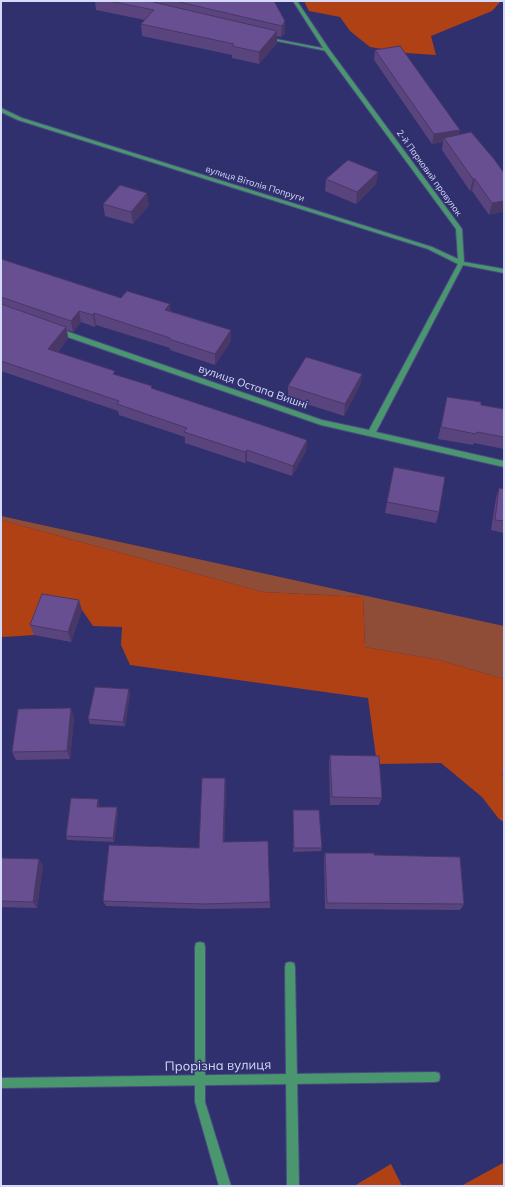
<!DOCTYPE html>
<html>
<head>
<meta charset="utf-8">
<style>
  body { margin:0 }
  #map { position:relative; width:505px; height:1187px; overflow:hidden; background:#30306e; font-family:Mulish,sans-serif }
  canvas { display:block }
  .frame { position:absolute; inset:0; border:2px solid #d5daf8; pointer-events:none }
</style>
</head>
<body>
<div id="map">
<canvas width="505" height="1187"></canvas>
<div class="frame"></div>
</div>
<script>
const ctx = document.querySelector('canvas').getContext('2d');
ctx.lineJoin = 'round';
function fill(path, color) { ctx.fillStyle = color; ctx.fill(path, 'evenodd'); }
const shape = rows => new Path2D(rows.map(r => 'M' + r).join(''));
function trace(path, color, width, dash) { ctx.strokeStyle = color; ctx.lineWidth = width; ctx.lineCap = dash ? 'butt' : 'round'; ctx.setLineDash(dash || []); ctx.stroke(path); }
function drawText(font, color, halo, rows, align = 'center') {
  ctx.font = font + ' Mulish,sans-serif'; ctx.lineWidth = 3; ctx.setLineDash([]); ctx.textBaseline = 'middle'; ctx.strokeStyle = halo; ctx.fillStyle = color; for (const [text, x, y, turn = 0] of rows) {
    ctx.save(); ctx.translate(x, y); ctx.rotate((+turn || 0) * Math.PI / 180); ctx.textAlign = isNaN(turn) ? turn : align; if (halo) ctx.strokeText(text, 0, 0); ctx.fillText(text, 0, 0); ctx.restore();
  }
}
fill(shape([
  [1,516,504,626,504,679,439,660,365,647,363,597,263,592,1,520]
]), '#8f4d37');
fill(shape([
  [304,1,501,1,492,11,431,36,436,55,406,53,370,47,350,31,340,17,309,11],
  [1,520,263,592,363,597,365,647,439,660,504,679,504,822,499,819,482,797,441,763,377,764,368,698,130,665,121,645,122,627,93,626,82,610,45,604,34,635,4,637,1,636],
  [503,1163,504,1186,461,1186],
  [391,1164,402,1186,354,1186]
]), '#b04114');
const lane = shape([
  [265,37,327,49,329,50,327,51,267,39,265,39,265,37],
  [200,942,204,943,205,947,205,1102,231,1186,219,1186,195,1102,195,947,196,943,200,942],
  [290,962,294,963,295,967,299,1186,287,1186,285,967,286,963,290,962]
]);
const street = shape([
  [293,1,297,1,329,49,462,229,464,262,504,269,504,273,463,265,376,432,504,461,504,467,321,425,56,333,55,331,56,329,60,329,322,420,369,430,458,264,428,249,18,120,1,112,1,108,22,118,432,247,458,259,456,229,325,51,293,1],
  [435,1072,439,1073,440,1077,439,1081,435,1082,1,1088,1,1078,435,1072]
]);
trace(lane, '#4a4b84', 2);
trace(street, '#4a4b84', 2);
fill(lane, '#4a966f');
fill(street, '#4a966f');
fill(shape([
  [95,1,152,1,154,2,154,1,274,1,285,33,281,37,277,36,277,43,259,64,232,58,232,55,142,36,141,24,145,20,96,10],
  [375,50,459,134,504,173,489,215,472,191,470,191,442,150,443,142,432,144,374,60],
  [378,172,376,184,356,204,325,191,326,179],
  [103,204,149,205,133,224,105,216],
  [1,257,2,259,121,298,170,311,231,330,231,341,215,365,170,350,170,348,96,325,95,327,81,322,73,332,67,330,68,338,58,352,152,389,307,440,306,451,292,476,247,461,245,463,185,443,185,437,119,415,118,411,1,371],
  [362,374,360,385,344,416,288,398,288,386],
  [447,397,481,405,504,409,504,449,474,443,473,445,438,439],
  [499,488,504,489,504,533,491,530,496,498],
  [387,502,439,512,436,523,385,513],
  [82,610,71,642,34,635,30,625],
  [130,694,125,726,90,724,88,719],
  [74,717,70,759,16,760,12,752],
  [330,755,382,798,379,805,330,805,329,763],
  [504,760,504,777,502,776],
  [225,778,226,785,224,842,270,902,270,908,205,909,106,906,103,901,199,848],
  [98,799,99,803,99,807,118,811,114,842,67,840,66,836],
  [293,810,322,848,321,851,293,852],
  [325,853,464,904,460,910,325,909,324,859],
  [1,858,43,865,37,908,1,907]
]), '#59447e');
fill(shape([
  [285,21,285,33,281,37,282,26],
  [277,31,277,43,259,64,259,52],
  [460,130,458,140,444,138,443,142,432,144,434,134],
  [378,172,376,184,356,204,357,192],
  [473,179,475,179,472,191,470,191],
  [147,193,149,205,133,224,131,212],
  [504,201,504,212,489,215,492,203],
  [170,304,171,315,165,310],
  [79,311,81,322,73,332,71,321],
  [94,313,96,325,95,327,93,315],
  [66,327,68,338,51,360,48,349],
  [231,330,231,341,215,365,215,354],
  [362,374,360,385,344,416,345,404],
  [307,440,306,451,292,476,293,466],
  [247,450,247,461,245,463,245,452],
  [79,600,82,610,71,642,68,632],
  [129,689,130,694,125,726,123,722],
  [71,708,74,717,70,759,67,751],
  [225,778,226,785,224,848,223,842],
  [98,799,99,803,99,811,97,807],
  [117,807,118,811,114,842,113,838],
  [39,859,43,865,37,908,33,902]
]), '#493766');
const building = shape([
  [109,1,152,1,153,2,277,31,259,52,232,46,234,44,141,24,154,10,109,1],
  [175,1,274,1,285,21,282,26,175,1],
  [400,46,460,130,434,134,375,50,400,46],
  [471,132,494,159,504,173,504,201,492,203,475,179,473,179,444,138,471,132],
  [348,160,378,172,357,192,326,179,348,160],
  [120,185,147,193,131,212,103,204,120,185],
  [1,259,121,298,127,291,170,304,165,310,231,330,215,354,169,339,170,338,94,313,93,315,79,311,71,321,1,297,1,259],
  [1,304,66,327,48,349,115,371,113,374,152,386,151,388,307,440,293,466,247,450,245,452,184,432,187,428,117,404,119,401,1,361,1,304],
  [306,357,362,374,345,404,288,386,306,357],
  [447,397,481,402,481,405,504,409,504,437,477,432,476,434,441,427,447,397],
  [394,467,445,477,439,512,387,502,394,467],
  [499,488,504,489,504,521,495,520,499,488],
  [42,594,79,600,68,632,30,625,42,594],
  [95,687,129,689,123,722,88,719,95,687],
  [71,708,67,751,12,752,18,709,71,708],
  [330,755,379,756,382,798,332,797,330,755],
  [202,778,225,778,223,842,268,841,270,902,204,904,103,901,109,845,199,848,202,778],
  [71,798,98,799,97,807,117,807,113,838,66,836,71,798],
  [293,810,319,810,322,848,294,848,293,810],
  [325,853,374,853,374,855,460,857,464,904,327,903,325,853],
  [1,858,39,859,33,902,1,901,1,858]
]);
fill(building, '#684f92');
trace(building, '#493766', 1);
drawText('9px', '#d5daf8', '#30306e', [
  ["2-й Парковий провулок",429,173,54],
  ["вулиця Віталія Попруги",255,184,17]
]);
drawText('11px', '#d5daf8', '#30306e', [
  ["вулиця Остапа Вишні",253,387,19]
]);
drawText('13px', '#d5daf8', '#30306e', [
  ["Прорізна вулиця",218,1066,-1]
]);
</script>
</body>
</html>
